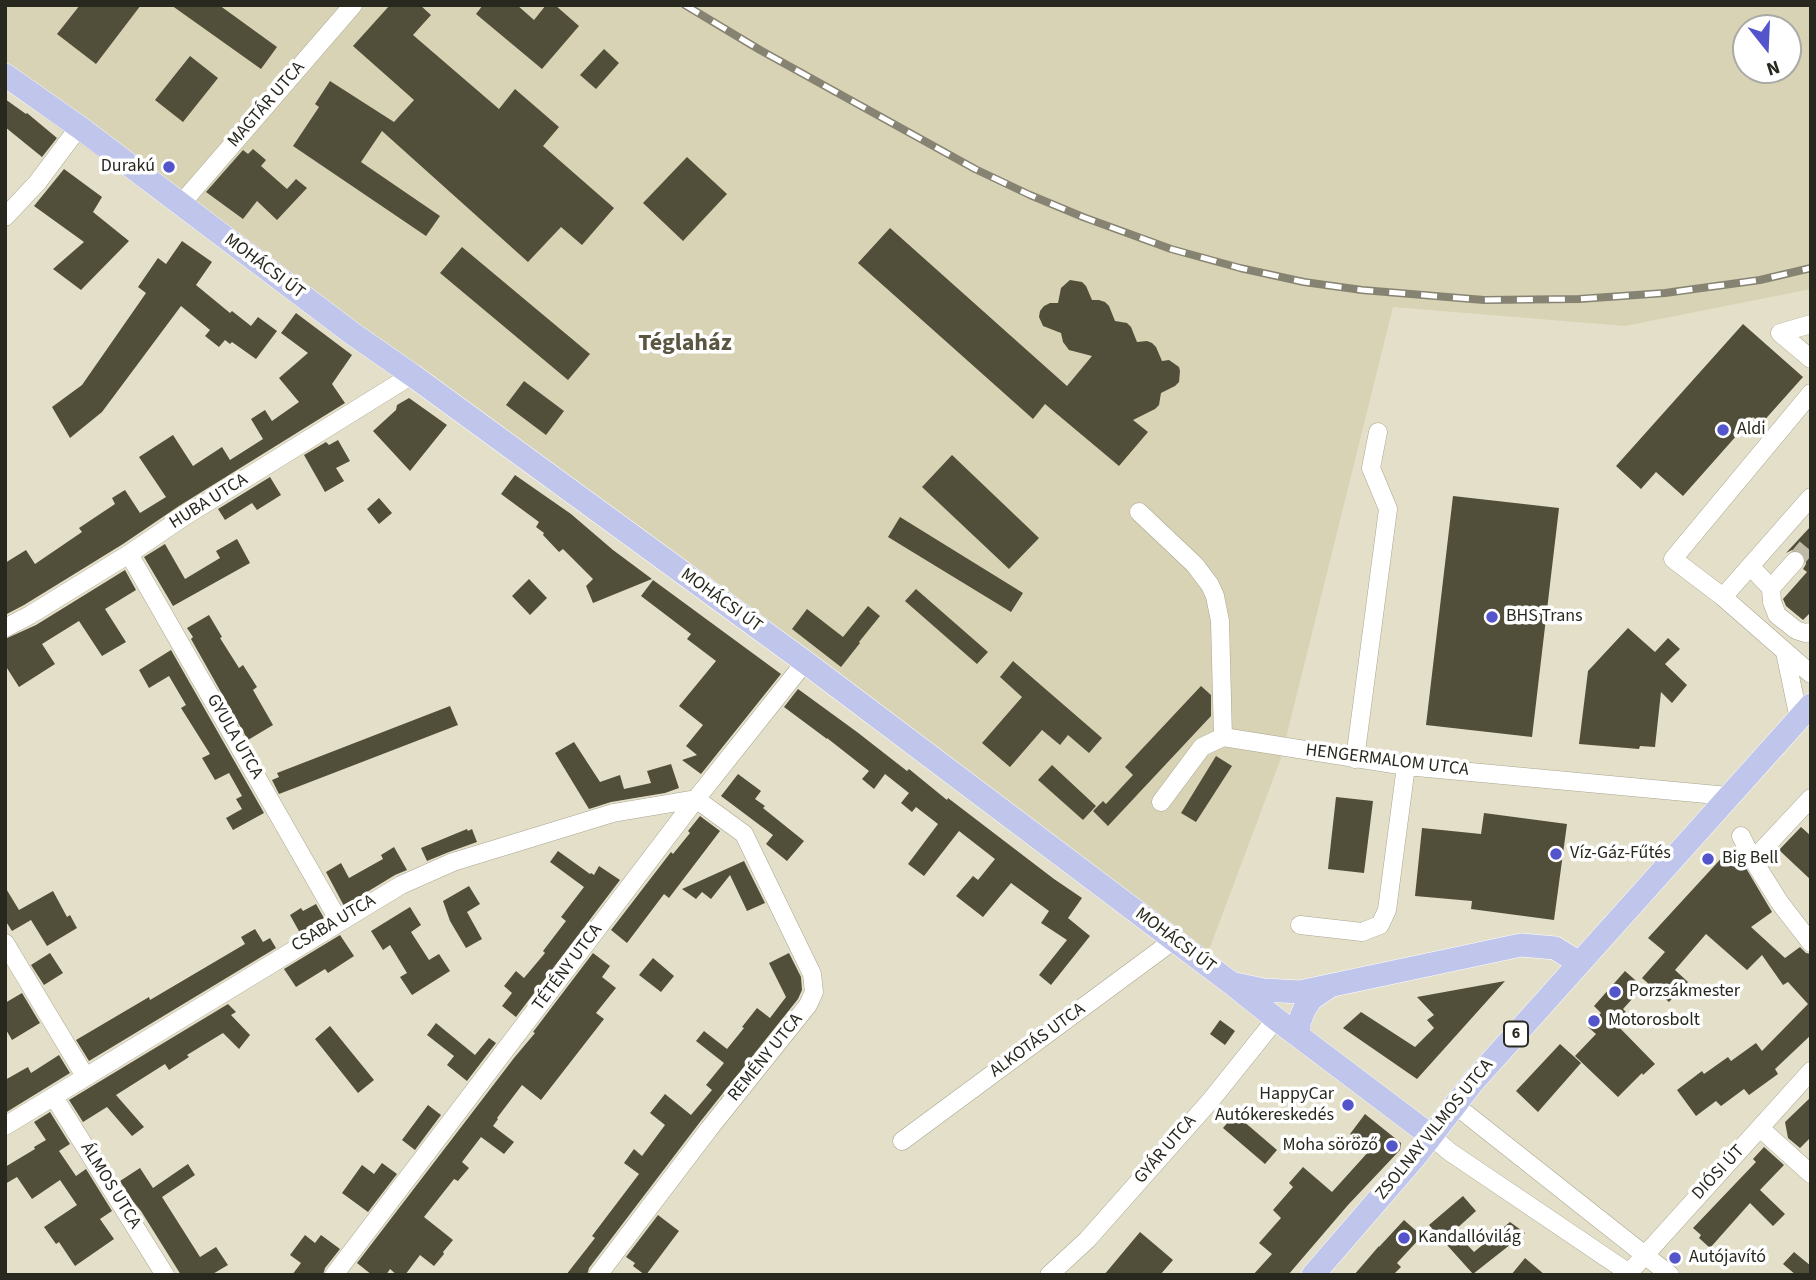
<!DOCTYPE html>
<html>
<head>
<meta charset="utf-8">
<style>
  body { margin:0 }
  #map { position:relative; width:1816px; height:1280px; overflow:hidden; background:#e4dfc8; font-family:"Source Sans 3",sans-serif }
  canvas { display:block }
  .frame { position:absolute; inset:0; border:7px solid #29281f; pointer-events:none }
  .north { position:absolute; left:1732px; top:14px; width:70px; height:70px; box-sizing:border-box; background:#fff; border:2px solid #a9a9a5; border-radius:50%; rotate:162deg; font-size:19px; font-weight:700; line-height:28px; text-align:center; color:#29281f }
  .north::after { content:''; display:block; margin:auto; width:24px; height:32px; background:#5454cb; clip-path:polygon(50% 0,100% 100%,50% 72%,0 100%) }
</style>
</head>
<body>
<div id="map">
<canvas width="1816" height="1280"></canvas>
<div class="frame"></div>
<div class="north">N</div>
</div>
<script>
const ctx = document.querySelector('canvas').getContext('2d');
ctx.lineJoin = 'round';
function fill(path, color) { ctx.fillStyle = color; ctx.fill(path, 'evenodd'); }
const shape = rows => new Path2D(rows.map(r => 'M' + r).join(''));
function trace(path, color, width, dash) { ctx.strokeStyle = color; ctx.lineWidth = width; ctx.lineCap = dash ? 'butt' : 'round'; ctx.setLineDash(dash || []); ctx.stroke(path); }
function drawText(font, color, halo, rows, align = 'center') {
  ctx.font = font + ' "Source Sans 3",sans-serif'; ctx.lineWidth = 7; ctx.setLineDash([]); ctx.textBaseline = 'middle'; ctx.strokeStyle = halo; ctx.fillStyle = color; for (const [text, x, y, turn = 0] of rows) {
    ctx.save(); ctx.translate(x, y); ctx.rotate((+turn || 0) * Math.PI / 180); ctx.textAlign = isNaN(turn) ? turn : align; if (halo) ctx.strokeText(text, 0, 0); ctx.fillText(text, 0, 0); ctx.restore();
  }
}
fill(shape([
  [5,5,1811,5,1811,289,1625,326,1393,307,1281,758,1203,966,5,89],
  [1746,28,1788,28,1788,70,1746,70]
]), '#d8d3b4');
fill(shape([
  [80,5,141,5,96,64,57,34],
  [171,5,219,5,277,47,261,69],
  [390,5,420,5,431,15,413,35,499,109,515,89,559,127,543,146,614,208,582,245,561,227,528,262,382,131,361,162,440,216,426,236,293,146,319,107,315,104,330,81,394,122,414,100,353,46],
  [483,5,517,5,534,20,546,5,555,5,579,26,542,69,476,14],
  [604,49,619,63,596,89,580,75],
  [190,56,218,78,183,122,155,100],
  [5,99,26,114,27,113,57,138,42,157,5,127],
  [253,149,266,160,261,166,287,189,296,179,307,188,277,220,257,201,243,219,206,192,243,150,248,154],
  [687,157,727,194,683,241,643,203],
  [64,169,102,197,93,212,129,241,81,290,53,269,84,242,34,206],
  [890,228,1067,386,1092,356,1069,350,1063,342,1061,333,1043,326,1039,317,1040,311,1044,306,1050,303,1058,303,1061,288,1070,280,1082,282,1086,286,1092,300,1099,300,1105,302,1109,306,1115,321,1127,323,1131,327,1137,342,1147,341,1152,343,1156,347,1162,361,1169,360,1179,367,1180,371,1179,382,1175,386,1161,393,1159,405,1155,409,1133,420,1148,432,1119,466,1045,404,1033,419,858,263],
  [182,241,212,262,196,285,230,313,232,311,251,326,258,317,277,331,256,359,232,342,230,344,225,340,219,347,205,336,210,330,181,306,102,412,70,438,52,407,82,385,146,293,138,287,158,258,166,264],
  [462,247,590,354,568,380,440,273],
  [296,313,352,355,332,384,345,403,179,506,123,544,24,605,5,615,5,563,26,550,35,564,82,532,79,528,115,504,112,498,125,490,140,513,166,497,139,457,173,435,193,466,222,447,230,460,263,439,251,419,265,410,272,421,299,402,279,378,308,353,281,333],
  [1743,324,1803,377,1761,424,1753,417,1683,496,1656,472,1641,489,1616,466],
  [524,381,564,411,546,435,506,405],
  [409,398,447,425,410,471,373,431,396,410,397,405],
  [338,440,350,461,336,468,344,481,325,492,304,455,326,442,329,445],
  [952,455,1039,538,1009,569,922,487],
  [515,475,571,514,613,550,652,579,593,603,586,586,593,579,563,549,559,552,543,535,544,533,536,527,539,522,501,494],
  [270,477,281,495,257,510,252,503,225,520,218,509],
  [1453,496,1559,508,1532,737,1426,725],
  [379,498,392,513,379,524,367,509],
  [900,517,1023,593,1011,612,888,537],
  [1811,526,1811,612,1803,620,1786,606,1783,599,1807,572,1803,569,1806,564,1806,558,1803,553,1798,550,1792,550,1786,553],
  [237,539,250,563,173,606,144,557,165,544,185,579,220,558,216,551],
  [125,570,136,590,105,609,126,642,102,656,79,621,42,644,55,664,19,687,5,665,5,639,36,625],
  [529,579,547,598,530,615,512,596],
  [653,580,781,674,701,774,682,760,697,755,686,746,703,725,679,706,716,661,687,639,691,634,641,596],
  [916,589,988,652,977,664,905,601],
  [868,606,880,616,859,642,860,643,841,667,792,629,807,609,843,637],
  [209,615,222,637,220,638,239,668,243,665,257,687,253,690,273,725,248,740,191,639,193,637,187,628],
  [1628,628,1655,652,1668,638,1680,649,1665,664,1687,685,1672,703,1661,692,1655,747,1640,746,1639,749,1579,744,1588,671],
  [171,650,264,813,233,830,226,818,242,809,236,799,242,796,229,773,215,780,202,758,210,754,181,708,186,705,169,676,149,688,139,670],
  [1013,661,1102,738,1089,753,1068,735,1060,745,1042,730,1010,767,982,743,1022,697,1000,677],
  [1201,686,1211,695,1211,716,1108,826,1093,811,1103,801,1106,804,1133,775,1125,767],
  [798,689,857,732,907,771,909,769,947,800,948,798,1054,879,1082,898,1068,918,1090,936,1051,985,1039,975,1067,940,1041,923,1049,911,1011,883,983,917,956,896,973,876,978,880,995,859,959,831,924,876,908,864,938,824,916,807,912,812,901,803,909,793,885,774,874,789,862,779,869,771,827,738,827,739,784,707],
  [450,706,458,725,279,794,272,780,279,777,277,773],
  [574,742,600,782,620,775,624,789,651,783,647,771,671,764,679,788,665,793,611,802,589,809,555,753],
  [1216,756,1232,766,1196,822,1181,813],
  [1052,765,1096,806,1083,820,1038,780],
  [738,774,761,791,755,799,765,806,763,808,804,841,787,861,766,844,773,835,721,796],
  [1336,797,1373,801,1364,873,1328,869],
  [1484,813,1567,824,1554,920,1471,909,1472,901,1415,896,1422,828,1481,834],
  [700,816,720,831,669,898,664,894,627,943,611,930,671,852,673,854,690,833,688,831],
  [1801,827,1811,836,1811,880,1779,850],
  [467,829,468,831,472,829,477,842,449,852,427,861,421,848],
  [394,847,407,870,395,875,344,906,326,872,341,863,349,878,383,859,381,855],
  [558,851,590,874,591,873,594,875,599,866,620,880,516,1017,502,1006,512,993,504,986,516,971,524,978,545,953,543,951,566,921,561,917,584,887,550,862],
  [1728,851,1737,853,1772,912,1751,927,1785,958,1800,947,1806,953,1811,954,1811,1035,1775,1069,1778,1074,1749,1095,1744,1089,1721,1106,1716,1101,1696,1116,1677,1090,1702,1071,1704,1074,1728,1057,1731,1061,1756,1043,1762,1051,1808,1004,1788,982,1783,985,1762,955,1747,970,1706,934,1675,970,1688,982,1669,1002,1642,978,1665,952,1648,938],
  [744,861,765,903,747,911,730,875,711,899,702,892,696,899,682,889],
  [469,886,480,904,467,912,482,939,466,948,450,921,443,901],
  [5,887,19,910,53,891,67,917,70,915,77,928,47,946,31,920,12,931,5,920],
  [316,904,324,918,300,933,290,915,301,908,303,911],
  [410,907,421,925,411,932,429,960,439,954,450,971,412,995,400,977,407,973,390,945,383,950,371,931],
  [255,929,263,942,270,938,276,948,89,1061,76,1040,149,997,150,1000,245,944,241,937],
  [340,935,354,956,328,973,325,969,296,987,284,969],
  [50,953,63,973,44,985,31,965],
  [593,953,610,966,602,977,616,988,596,1013,604,1019,541,1100,522,1085,497,1118,498,1119,493,1126,514,1142,504,1154,481,1137,462,1162,469,1168,458,1181,454,1179,424,1217,453,1240,443,1252,444,1254,434,1266,420,1255,405,1275,397,1275,390,1269,386,1275,372,1275,357,1263,514,1058,535,1033,533,1032],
  [789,953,801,977,802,990,798,999,700,1122,589,1268,587,1275,566,1275,595,1238,592,1236,639,1174,624,1163,634,1149,642,1156,665,1125,650,1113,665,1094,691,1115,712,1090,706,1085,724,1063,696,1041,704,1031,727,1049,744,1028,742,1027,757,1008,770,1018,786,997,769,963],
  [653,958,674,976,661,992,639,975],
  [1625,971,1643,987,1623,1009,1626,1012,1615,1023,1655,1064,1643,1075,1642,1073,1618,1097,1575,1056,1596,1034,1588,1027,1601,1013,1594,1006],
  [1505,981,1417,1079,1343,1028,1361,1012,1415,1047,1434,1028,1427,1020,1434,1015,1417,997],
  [22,993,40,1023,12,1040,5,1028,5,1003],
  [228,1004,236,1012,231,1015,250,1035,239,1049,223,1033,187,1055,189,1057,169,1070,165,1064,116,1095,144,1127,132,1136,107,1107,83,1122,69,1100],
  [1220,1020,1235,1031,1225,1045,1210,1034],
  [436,1023,475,1055,489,1038,496,1043,467,1081,447,1065,454,1056,427,1035],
  [330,1026,374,1080,358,1093,315,1039],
  [1560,1044,1581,1063,1538,1112,1516,1091],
  [59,1055,70,1073,5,1113,5,1080,28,1067,31,1073],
  [1811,1097,1811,1137,1800,1148,1788,1138,1785,1122],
  [428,1105,441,1115,415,1150,402,1140],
  [50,1112,70,1144,59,1151,76,1176,86,1169,112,1211,100,1219,114,1239,75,1266,59,1242,56,1244,44,1227,77,1205,60,1180,32,1199,17,1177,5,1184,5,1167,35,1149,34,1147,46,1140,34,1122],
  [1235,1114,1277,1150,1265,1164,1223,1128],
  [1365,1114,1401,1143,1400,1150,1348,1205,1288,1275,1253,1275,1272,1254,1259,1243,1281,1218,1273,1210,1293,1187,1289,1183,1303,1167,1332,1192,1370,1150,1350,1134],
  [1764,1147,1784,1165,1760,1190,1785,1214,1773,1226,1750,1203,1710,1248,1699,1238,1701,1235,1693,1228,1756,1162,1753,1159],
  [382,1163,397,1174,368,1212,342,1193,362,1165,374,1174],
  [188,1164,195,1175,162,1197,200,1257,216,1247,228,1265,211,1275,181,1275,141,1211,131,1199,120,1181,140,1168,153,1188],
  [1463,1196,1476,1211,1454,1231,1474,1252,1510,1222,1525,1233,1473,1274,1429,1225],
  [658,1215,679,1231,646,1275,645,1275,633,1266,635,1263,626,1257],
  [1404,1220,1422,1236,1397,1263,1401,1267,1393,1275,1354,1275,1379,1246,1379,1247],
  [1140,1232,1173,1260,1160,1275,1104,1275],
  [305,1235,315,1243,321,1235,340,1249,325,1268,323,1275,292,1275,301,1263,290,1255],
  [1794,1252,1811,1266,1811,1275,1796,1275,1783,1264],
  [1525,1258,1545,1275,1511,1275]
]), '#514e3a');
trace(shape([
  [1795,561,1811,542]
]), '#bfbaa6', 18, [18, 9]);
const minor = shape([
  [181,204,353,5],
  [5,217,37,183,79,127],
  [1811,324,1780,333,1811,359],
  [1811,393,1673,559,1723,597,1811,674],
  [1139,512,1195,565,1210,585,1215,596,1220,621,1223,737,1406,766,1728,796],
  [129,554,339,921],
  [1751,567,1771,588,1772,602,1777,615,1796,630,1805,633,1811,632],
  [1771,588,1795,561],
  [1723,597,1811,497],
  [5,628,30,615,129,554,185,516,412,375],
  [1785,652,1799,719],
  [1355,759,1388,509,1371,468,1378,432],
  [1811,798,1753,860,1780,903,1811,943],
  [1161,802,1202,747,1223,737],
  [1741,836,1753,860],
  [1300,925,1362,932,1380,925,1387,910,1406,766],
  [5,943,85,1076],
  [54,1097,165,1275],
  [1455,1105,1670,1275],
  [5,1126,401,885,453,862,613,813,696,799,744,834,812,974,814,992,808,1005,709,1129,598,1275],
  [1760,1128,1811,1174],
  [1431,1136,1450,1152,1632,1275],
  [902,1141,1174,940],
  [334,1275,696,799,805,662],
  [1049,1275,1087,1240,1211,1100,1276,1019],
  [1627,1275,1811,1071]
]);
const major = shape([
  [5,75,79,127,353,334,412,375,805,662,1231,983,1276,1019,1431,1136],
  [1235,984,1263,990,1300,992,1521,945,1555,948,1579,963],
  [1299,1036,1299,1023,1304,1010,1311,999,1327,988],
  [1313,1275,1415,1157,1473,1082,1811,705]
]);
trace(minor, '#a9a58f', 19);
trace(major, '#fff', 24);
trace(minor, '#fff', 18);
trace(major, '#bfc5eb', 23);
const rail = shape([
  [685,5,760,50,975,169,1030,195,1083,217,1171,249,1240,268,1304,282,1362,290,1484,300,1579,299,1665,293,1760,280,1811,268]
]);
trace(rail, '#868373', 8);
trace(rail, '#fff', 5, [16]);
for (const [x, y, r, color] of [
  [169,167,7,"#5454cb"],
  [1723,430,7,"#5454cb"],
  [1492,617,7,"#5454cb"],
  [1556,854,7,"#5454cb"],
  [1708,859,7,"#5454cb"],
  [1615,992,7,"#5454cb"],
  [1594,1021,7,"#5454cb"],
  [1348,1105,7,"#5454cb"],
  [1392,1146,7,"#5454cb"],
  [1404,1238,7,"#5454cb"],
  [1675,1258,7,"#5454cb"]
]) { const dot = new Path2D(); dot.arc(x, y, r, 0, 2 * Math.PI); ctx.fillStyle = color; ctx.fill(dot); trace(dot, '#fff', 2.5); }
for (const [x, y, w] of [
  [1516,1034,24]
]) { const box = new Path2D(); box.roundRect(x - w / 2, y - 12.5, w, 25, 5); ctx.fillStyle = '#fff'; ctx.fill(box); trace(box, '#29281f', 2); }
drawText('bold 16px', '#29281f', null, [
  ["6",1516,1034]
]);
drawText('18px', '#29281f', '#fff', [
  ["MAGTÁR UTCA",267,105,-49],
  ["MOHÁCSI ÚT",264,267,37],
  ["HUBA UTCA",209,502,-32],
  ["MOHÁCSI ÚT",721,601,36],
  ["GYULA UTCA",234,737,60],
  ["HENGERMALOM UTCA",1387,761,7],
  ["CSABA UTCA",334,924,-31],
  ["MOHÁCSI ÚT",1175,941,37],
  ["TÉTÉNY UTCA",568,968,-53],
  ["ALKOTÁS UTCA",1038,1041,-36],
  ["REMÉNY UTCA",766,1058,-51],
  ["ZSOLNAY VILMOS UTCA",1435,1130,-51],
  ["GYÁR UTCA",1166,1150,-49],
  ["DIÓSI ÚT",1719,1173,-47],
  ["ÁLMOS UTCA",110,1186,58]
]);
drawText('18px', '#29281f', '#fff', [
  ["Durakú",155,167,"right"],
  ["Aldi",1737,430],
  ["BHS Trans",1506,617],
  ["Víz-Gáz-Fűtés",1570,854],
  ["Big Bell",1722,859],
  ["Porzsákmester",1629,992],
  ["Motorosbolt",1608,1021],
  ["HappyCar",1334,1095,"right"],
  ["Autókereskedés",1334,1116,"right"],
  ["Moha söröző",1378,1146,"right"],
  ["Kandallóvilág",1418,1238],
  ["Autójavító",1689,1258]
], 'left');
drawText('bold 24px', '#5a5642', '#fff', [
  ["Téglaház",685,345]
]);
</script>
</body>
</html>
